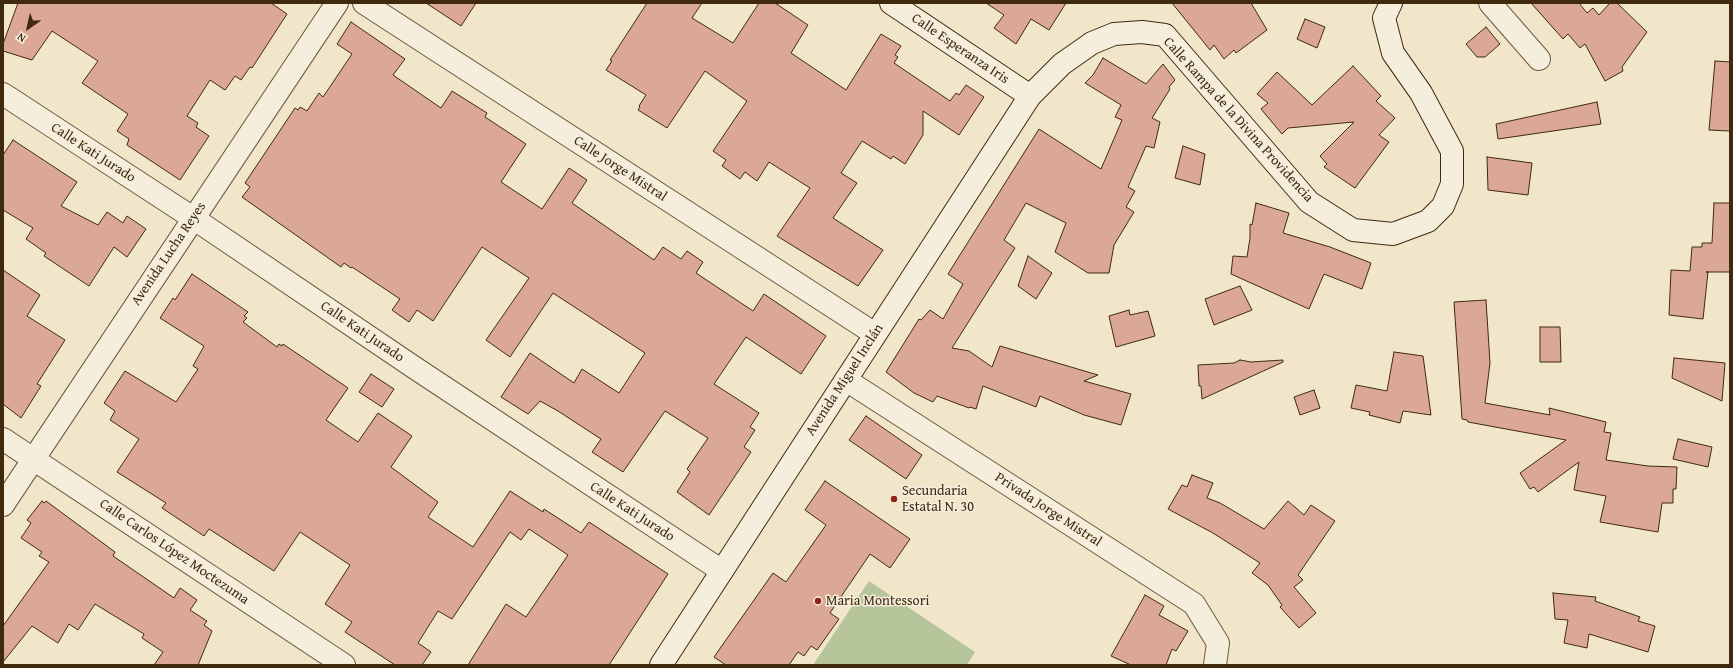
<!DOCTYPE html>
<html>
<head>
<meta charset="utf-8">
<style>
  body { margin:0 }
  #map { position:relative; width:1733px; height:668px; overflow:hidden; background:#f1e5ca; font-family:"Gentium Book Plus",serif }
  canvas { display:block }
  .frame { position:absolute; inset:0; border:4px solid #3f2a0e; pointer-events:none }
  .north { position:absolute; left:8px; top:8px; width:40px; height:40px; -webkit-text-stroke:3px #f6eedd; paint-order:stroke; rotate:214deg; font-size:11px; font-weight:700; line-height:16px; text-align:center; color:#3f2a0e }
  .north::after { content:''; display:block; margin:auto; width:14px; height:18px; background:#3f2a0e; clip-path:polygon(50% 0,100% 100%,50% 72%,0 100%) }
</style>
</head>
<body>
<div id="map">
<canvas width="1733" height="668"></canvas>
<div class="frame"></div>
<div class="north">N</div>
</div>
<script>
const ctx = document.querySelector('canvas').getContext('2d');
ctx.lineJoin = 'round';
function fill(path, color) { ctx.fillStyle = color; ctx.fill(path, 'evenodd'); }
const shape = rows => new Path2D(rows.map(r => 'M' + r).join(''));
function trace(path, color, width, dash) { ctx.strokeStyle = color; ctx.lineWidth = width; ctx.lineCap = dash ? 'butt' : 'round'; ctx.setLineDash(dash || []); ctx.stroke(path); }
function drawText(font, color, halo, rows, align = 'center') {
  ctx.font = font + ' "Gentium Book Plus",serif'; ctx.lineWidth = 3; ctx.setLineDash([]); ctx.textBaseline = 'middle'; ctx.strokeStyle = halo; ctx.fillStyle = color; for (const [text, x, y, turn = 0] of rows) {
    ctx.save(); ctx.translate(x, y); ctx.rotate((+turn || 0) * Math.PI / 180); ctx.textAlign = isNaN(turn) ? turn : align; if (halo) ctx.strokeText(text, 0, 0); ctx.fillText(text, 0, 0); ctx.restore();
  }
}
fill(shape([
  [869,581,975,652,967,665,813,665]
]), '#b6c69a');
const building = shape([
  [18,3,271,3,287,14,252,68,250,67,241,80,235,76,225,90,210,80,187,116,198,123,196,127,209,136,180,180,127,145,129,139,117,131,128,114,82,83,98,61,52,31,32,60,3,51,3,44,18,3],
  [426,3,476,3,461,26,426,3],
  [647,3,702,3,692,18,733,43,759,3,775,3,808,25,791,53,846,90,881,34,901,46,895,55,898,57,894,63,950,101,956,93,959,95,966,85,984,97,959,135,923,111,923,135,905,164,893,156,891,159,862,141,841,173,857,183,833,218,883,250,858,286,777,236,810,188,769,162,757,181,745,172,740,179,722,166,726,160,713,151,747,101,705,71,667,128,638,110,640,107,639,106,646,95,606,70,612,61,610,60,647,3],
  [986,3,1066,3,1049,30,1031,19,1016,44,994,28,1004,15,986,3],
  [1172,3,1251,3,1267,30,1236,53,1234,50,1224,59,1214,45,1210,50,1172,3],
  [1531,3,1579,3,1587,13,1593,8,1599,15,1610,3,1617,3,1647,32,1622,67,1623,71,1605,81,1585,44,1580,48,1568,34,1563,39,1531,3],
  [1305,19,1325,27,1317,48,1297,39,1305,19],
  [351,22,405,59,393,75,441,108,452,91,487,113,485,117,526,144,501,182,542,209,569,168,587,180,572,203,654,260,663,247,681,259,687,251,703,262,696,273,753,311,764,294,826,336,801,374,746,337,714,384,759,413,750,427,755,430,744,447,751,452,709,515,677,492,690,472,687,469,708,438,665,411,623,472,592,452,601,439,558,411,540,401,528,414,501,397,530,353,574,383,582,369,619,393,645,353,553,293,510,357,486,340,529,278,482,247,433,321,417,310,409,322,392,310,400,299,352,267,351,268,344,263,341,267,242,197,250,187,245,183,295,108,298,110,300,107,307,111,319,93,323,97,352,54,337,44,351,22],
  [1486,27,1500,44,1485,57,1477,57,1466,44,1486,27],
  [1103,58,1146,84,1163,64,1175,80,1169,87,1170,89,1152,118,1160,122,1154,148,1146,146,1128,187,1135,191,1126,207,1134,212,1114,245,1109,273,1088,273,1055,252,1066,223,1026,203,1004,240,1015,248,952,348,969,351,992,367,1000,346,1098,375,1084,381,1131,394,1121,425,1084,415,1040,396,1036,407,983,386,976,409,970,407,969,408,937,396,933,402,914,393,886,372,919,319,921,320,930,310,943,319,963,284,948,274,1039,129,1101,169,1122,120,1115,117,1121,105,1085,83,1093,75,1103,58],
  [1715,61,1730,62,1730,131,1709,130,1715,61],
  [1353,66,1381,96,1376,101,1395,118,1379,135,1389,142,1355,188,1324,167,1327,164,1320,156,1354,122,1288,128,1282,134,1261,109,1268,103,1257,94,1277,72,1312,105,1353,66],
  [1597,102,1601,124,1498,139,1496,124,1597,102],
  [13,140,77,182,61,206,98,225,107,212,123,223,127,216,146,229,127,257,114,247,89,286,44,256,46,253,26,239,33,228,3,210,3,155,13,140],
  [1183,146,1205,154,1200,185,1175,178,1183,146],
  [1487,157,1532,163,1528,195,1488,190,1487,157],
  [1256,203,1289,213,1283,233,1330,247,1371,263,1362,289,1324,274,1309,309,1231,274,1233,256,1247,257,1250,238,1250,224,1252,225,1256,203],
  [1714,203,1730,203,1730,272,1706,272,1708,272,1703,319,1669,315,1671,270,1690,271,1692,247,1702,247,1702,243,1712,243,1714,203],
  [1028,256,1052,273,1036,299,1018,286,1028,256],
  [3,270,40,295,27,316,65,340,37,384,41,386,21,418,3,404,3,270],
  [192,274,248,312,244,316,247,318,243,322,277,347,279,344,282,346,283,344,348,388,326,420,358,442,378,413,412,436,391,467,438,502,428,517,473,547,510,491,543,512,544,509,581,533,589,522,668,574,609,665,468,665,506,604,526,617,568,555,529,529,521,540,510,532,452,619,438,611,418,643,431,652,422,665,395,665,345,632,352,622,325,604,350,565,300,532,274,571,209,529,204,536,162,508,166,503,117,472,139,439,110,420,115,411,104,403,125,371,176,402,198,369,193,366,204,346,160,318,173,298,175,300,192,274],
  [1240,286,1252,310,1214,325,1205,299,1240,286],
  [1486,300,1490,363,1485,403,1550,415,1549,408,1606,422,1604,432,1611,433,1606,460,1648,466,1677,467,1676,489,1673,489,1673,503,1662,503,1658,532,1600,522,1606,496,1574,490,1579,462,1538,492,1534,487,1530,489,1520,473,1566,440,1468,422,1467,420,1462,419,1454,302,1486,300],
  [1129,310,1130,315,1148,311,1155,336,1116,347,1109,316,1129,310],
  [1540,327,1560,327,1561,362,1540,362,1540,327],
  [1394,352,1423,356,1431,415,1403,411,1400,423,1369,415,1370,412,1351,408,1356,385,1387,391,1394,352],
  [1674,358,1725,363,1722,401,1672,378,1674,358],
  [1240,360,1251,362,1283,360,1283,362,1202,399,1201,386,1199,386,1198,365,1234,363,1240,360],
  [371,374,394,389,382,407,359,392,371,374],
  [1314,390,1320,408,1300,415,1294,397,1314,390],
  [866,416,922,455,906,479,849,440,866,416],
  [1678,439,1712,447,1708,467,1673,459,1678,439],
  [1192,475,1213,483,1207,498,1220,503,1264,529,1288,501,1304,515,1311,505,1335,521,1298,575,1303,580,1294,587,1316,613,1299,628,1280,607,1282,605,1268,585,1252,573,1260,563,1213,533,1168,509,1182,485,1187,487,1192,475],
  [825,481,910,539,890,568,870,554,830,613,839,619,817,650,811,646,804,656,798,652,789,665,726,665,714,657,773,573,786,582,826,525,805,510,825,481],
  [42,501,44,503,46,501,115,552,113,556,174,598,180,588,197,600,190,610,207,621,204,625,212,631,198,665,154,665,163,652,142,638,144,634,95,604,78,630,69,624,58,643,32,626,3,662,3,626,49,562,39,556,42,552,21,538,31,523,27,520,42,501],
  [1553,593,1596,597,1595,601,1640,617,1638,621,1655,626,1648,652,1589,634,1587,648,1564,643,1568,620,1555,619,1553,593],
  [1145,595,1164,606,1159,615,1188,631,1176,651,1172,649,1166,665,1131,665,1111,656,1145,595]
]);
fill(building, '#dca896');
trace(building, '#3f2a0e', 1);
const street = shape([
  [364,3,875,334],
  [1490,3,1539,59],
  [3,94,193,218,415,368,722,571],
  [846,380,1194,604,1218,643,1215,665],
  [3,439,344,665],
  [3,505,337,3]
]);
const secondary = shape([
  [891,3,1030,96],
  [661,665,1030,96,1062,64,1092,43,1114,34,1142,32,1165,35,1309,202,1353,230,1393,234,1428,221,1443,206,1452,184,1452,151,1421,93,1393,53,1384,18,1391,3]
]);
trace(street, '#6c593d', 24);
trace(secondary, '#3f2a0e', 24);
trace(street, '#f6eedd', 22);
trace(secondary, '#f6eedd', 22);
for (const [x, y, r, color] of [
  [894,499,4,"#8f2418"],
  [818,601,4,"#8f2418"]
]) { const dot = new Path2D(); dot.arc(x, y, r, 0, 2 * Math.PI); ctx.fillStyle = color; ctx.fill(dot); trace(dot, '#f6eedd', 1.5); }
drawText('14px', '#3f2a0e', '#f6eedd', [
  ["Calle Esperanza Iris",960,49,34],
  ["Calle Rampa de la Divina Providencia",1238,120,48],
  ["Calle Kati Jurado",93,153,33],
  ["Calle Jorge Mistral",620,169,33],
  ["Avenida Lucha Reyes",169,254,-56],
  ["Calle Kati Jurado",362,332,34],
  ["Avenida Miguel Inclán",845,380,-57],
  ["Privada Jorge Mistral",1048,510,33],
  ["Calle Kati Jurado",632,512,33],
  ["Calle Carlos López Moctezuma",174,552,34]
]);
drawText('14px', '#3f2a0e', '#f6eedd', [
  ["Secundaria",902,491],
  ["Estatal N. 30",902,507],
  ["Maria Montessori",826,601]
], 'left');
</script>
</body>
</html>
